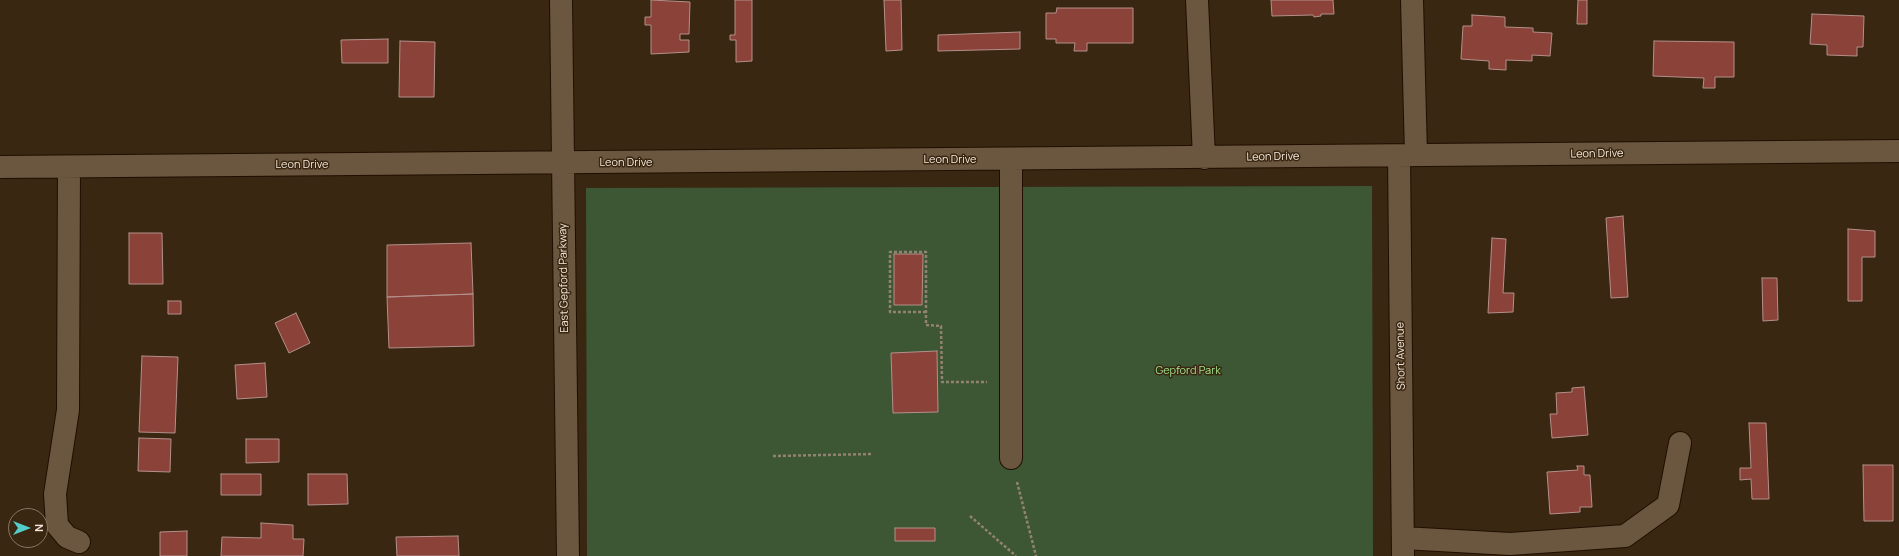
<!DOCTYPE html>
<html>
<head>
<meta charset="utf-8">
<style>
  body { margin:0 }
  #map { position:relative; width:1899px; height:556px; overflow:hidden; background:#392711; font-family:Manrope,sans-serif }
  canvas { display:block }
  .north { position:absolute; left:8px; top:508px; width:40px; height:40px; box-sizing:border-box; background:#392711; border:1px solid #847462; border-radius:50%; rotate:90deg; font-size:11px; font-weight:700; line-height:16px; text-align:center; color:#f5e8db }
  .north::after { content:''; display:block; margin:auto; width:14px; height:18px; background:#53cdca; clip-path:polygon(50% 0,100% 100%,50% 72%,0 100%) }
</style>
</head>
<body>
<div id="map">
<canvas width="1899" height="556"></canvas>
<div class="north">N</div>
</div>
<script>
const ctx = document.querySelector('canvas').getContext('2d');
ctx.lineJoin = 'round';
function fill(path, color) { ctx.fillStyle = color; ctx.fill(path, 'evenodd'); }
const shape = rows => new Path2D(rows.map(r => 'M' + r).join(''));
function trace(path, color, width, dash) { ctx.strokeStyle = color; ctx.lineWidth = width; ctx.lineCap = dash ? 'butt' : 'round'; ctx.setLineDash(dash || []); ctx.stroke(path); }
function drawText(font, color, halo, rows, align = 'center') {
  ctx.font = font + ' Manrope,sans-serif'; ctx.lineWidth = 3; ctx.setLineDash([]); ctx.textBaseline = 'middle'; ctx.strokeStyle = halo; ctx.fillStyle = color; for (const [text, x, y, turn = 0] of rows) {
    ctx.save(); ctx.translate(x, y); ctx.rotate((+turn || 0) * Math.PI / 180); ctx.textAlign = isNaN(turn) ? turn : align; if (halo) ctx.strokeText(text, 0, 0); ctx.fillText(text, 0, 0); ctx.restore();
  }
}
fill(shape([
  [1372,186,1373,556,587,556,586,188]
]), '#3d5735');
const building = shape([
  [651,0,690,2,689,34,680,34,680,40,689,40,689,52,651,54,651,25,645,25,645,17,651,17,651,0],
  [735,0,752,0,752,61,736,62,736,40,730,40,730,35,735,35,735,0],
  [884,0,901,0,902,50,886,51,884,0],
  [1271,0,1333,0,1334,14,1321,14,1321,16,1314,17,1313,15,1272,16,1271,0],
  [1578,0,1587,0,1587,24,1577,24,1578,0],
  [1057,8,1133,8,1133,43,1087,43,1087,51,1074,51,1075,43,1056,43,1056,39,1046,39,1046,13,1056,13,1057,8],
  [1812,14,1864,16,1863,47,1857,47,1857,56,1827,55,1827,45,1810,44,1812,14],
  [1472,15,1505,17,1505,27,1533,28,1533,32,1552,33,1550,56,1532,55,1532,61,1506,60,1506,70,1489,69,1489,61,1461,59,1463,26,1472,26,1472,15],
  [1020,32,1020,49,938,51,938,35,1020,32],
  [388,39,388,63,342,63,341,40,388,39],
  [400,41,435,42,434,97,399,97,400,41],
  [1654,41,1734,42,1734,77,1715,77,1715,88,1703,88,1704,78,1653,76,1654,41],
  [1623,216,1628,297,1611,298,1606,218,1623,216],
  [1848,229,1875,231,1875,257,1862,257,1862,301,1848,301,1848,229],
  [129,233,162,233,163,284,129,284,129,233],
  [1492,238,1506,239,1503,293,1514,293,1513,312,1488,313,1492,238],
  [471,243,473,294,387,297,387,245,471,243],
  [894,254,923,254,922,305,894,305,894,254],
  [1762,278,1777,278,1778,320,1763,321,1762,278],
  [473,294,474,346,389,348,387,297,473,294],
  [168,301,181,301,181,314,168,314,168,301],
  [296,313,310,343,289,353,275,323,296,313],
  [937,351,938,412,893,413,891,353,937,351],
  [142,356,178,357,175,433,139,432,142,356],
  [265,363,267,397,237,399,235,365,265,363],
  [1584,387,1588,435,1552,438,1550,414,1557,414,1556,393,1572,392,1572,388,1584,387],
  [1749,423,1766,423,1769,499,1752,499,1751,479,1740,480,1740,468,1751,468,1749,423],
  [139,438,171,439,170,472,138,471,139,438],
  [246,439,279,439,279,462,246,463,246,439],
  [1863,465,1893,465,1893,521,1864,521,1863,465],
  [1577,466,1584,466,1584,475,1590,475,1592,507,1580,507,1580,512,1550,514,1547,472,1578,470,1577,466],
  [221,474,261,474,261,495,221,495,221,474],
  [308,474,347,474,348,504,308,505,308,474],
  [261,523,293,525,293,539,304,539,303,556,221,556,222,537,261,538,261,523],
  [895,528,935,528,935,541,895,541,895,528],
  [187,531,187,556,160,556,160,532,187,531],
  [458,536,459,556,397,556,396,537,458,536]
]);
fill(building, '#8a4239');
trace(building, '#b4908b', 1);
const minor = shape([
  [561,0,568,556],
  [1197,0,1204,158],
  [1412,0,1416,155],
  [1399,156,1403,556],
  [1011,159,1011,458],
  [0,167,1899,151],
  [69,167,68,410,55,494,57,525,67,537,79,542],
  [1403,538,1510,544,1625,536,1668,505,1680,443]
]);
trace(minor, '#200f00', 24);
trace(shape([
  [926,312,890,312,890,252,926,252,926,325,941,326,942,382,987,382],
  [773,456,873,454],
  [1017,482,1036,556],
  [970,516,1016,556]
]), '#928271', 2.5, [3, 2]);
trace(minor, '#6b563f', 22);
drawText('11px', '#f5e8db', '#392711', [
  ["Leon Drive",1597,154,-1],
  ["Leon Drive",1273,157,-1],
  ["Leon Drive",950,160],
  ["Leon Drive",626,163],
  ["Leon Drive",302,165],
  ["East Gepford Parkway",564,278,-91],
  ["Short Avenue",1401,356,-91]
]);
drawText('11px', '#a0e18d', '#392711', [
  ["Gepford Park",1188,371]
]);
</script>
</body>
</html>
